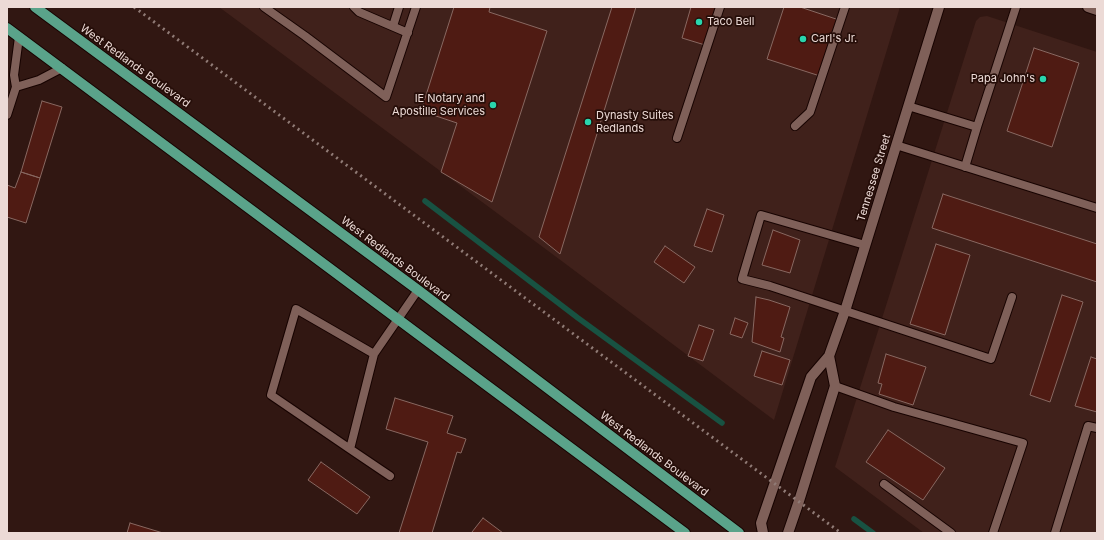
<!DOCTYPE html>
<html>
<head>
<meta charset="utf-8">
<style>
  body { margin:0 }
  #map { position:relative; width:1104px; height:540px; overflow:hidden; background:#311712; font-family:Inter,sans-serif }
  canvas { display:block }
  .frame { position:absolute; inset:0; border:8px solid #ecdad6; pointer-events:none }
</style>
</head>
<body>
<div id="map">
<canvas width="1104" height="540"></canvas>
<div class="frame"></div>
</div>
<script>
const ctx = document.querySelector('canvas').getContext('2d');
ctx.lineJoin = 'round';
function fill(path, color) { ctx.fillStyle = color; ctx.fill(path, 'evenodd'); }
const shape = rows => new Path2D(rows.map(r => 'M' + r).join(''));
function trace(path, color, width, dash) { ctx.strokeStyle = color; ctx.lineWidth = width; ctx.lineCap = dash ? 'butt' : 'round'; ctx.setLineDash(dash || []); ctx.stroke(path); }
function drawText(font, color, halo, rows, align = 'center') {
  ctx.font = font + ' Inter,sans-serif'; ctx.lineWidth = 3.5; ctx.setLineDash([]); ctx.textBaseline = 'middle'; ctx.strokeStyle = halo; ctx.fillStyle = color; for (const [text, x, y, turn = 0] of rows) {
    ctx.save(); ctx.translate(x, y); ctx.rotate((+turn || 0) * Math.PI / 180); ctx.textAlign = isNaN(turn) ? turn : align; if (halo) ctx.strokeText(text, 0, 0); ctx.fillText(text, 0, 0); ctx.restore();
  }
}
fill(shape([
  [219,7,900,7,774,420,559,259],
  [987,16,1097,52,1097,533,924,533,835,467,976,21,980,17]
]), '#40211b');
trace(shape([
  [425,201,578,318,722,423],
  [854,519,873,533]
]), '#185242', 5.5);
const building = shape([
  [454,7,490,7,489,12,547,31,492,202,441,172,457,123,421,111,454,7],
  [612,7,636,7,560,254,539,237,612,7],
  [691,7,717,7,705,45,682,38,691,7],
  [784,7,800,7,839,20,820,76,767,59,784,7],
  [1034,48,1079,63,1052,147,1007,131,1034,48],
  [42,101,62,107,40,178,21,172,42,101],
  [21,172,40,178,26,223,7,217,7,185,15,188,21,172],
  [943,194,1097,244,1097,282,932,228,943,194],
  [707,209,724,215,712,252,694,246,707,209],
  [773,230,800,240,790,273,762,265,773,230],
  [936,244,970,255,945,335,910,324,936,244],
  [665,246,695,267,684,283,654,262,665,246],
  [1062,295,1083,302,1050,402,1030,395,1062,295],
  [756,297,769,300,790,307,781,337,784,338,780,352,752,342,756,297],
  [735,318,748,323,742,338,730,334,735,318],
  [699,325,714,330,703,361,688,356,699,325],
  [762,351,790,360,782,385,754,376,762,351],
  [886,354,926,367,913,405,879,394,882,384,878,383,886,354],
  [1091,357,1097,359,1097,412,1075,406,1091,357],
  [395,398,453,416,447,433,466,439,461,453,457,452,432,533,399,533,428,442,386,429,395,398],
  [888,430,945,468,923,500,866,462,888,430],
  [321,462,370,497,357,514,308,480,321,462],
  [483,518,503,533,474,533,472,532,483,518],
  [130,523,163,533,127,533,130,523]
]);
fill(building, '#4f1b13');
trace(building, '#886861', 1);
const service = shape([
  [264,7,305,36,386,97,416,7],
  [354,7,359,12,408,33],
  [393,26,399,7],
  [16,87,39,80,62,68],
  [908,106,977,127,1016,7],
  [7,115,16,87,14,75,19,37],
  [795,126,810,112,845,7],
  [677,138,720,7],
  [896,145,1097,208],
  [965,167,977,127],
  [865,245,761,215,742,279,770,286,991,359,1012,297],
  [835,386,894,407,1023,443,993,533],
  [350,449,271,395,296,309,374,354],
  [390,476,350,449,374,354,418,290],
  [884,484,951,533],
  [1055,533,1088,426,1097,428]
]);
const secondary = shape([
  [1088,7,1097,10],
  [763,533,761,523,811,377,829,356,845,311,939,7],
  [788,533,799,501,835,386,829,356]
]);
const primary = shape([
  [35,7,418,290,739,533],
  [7,28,685,533]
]);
trace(service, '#170301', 10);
trace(secondary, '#170301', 12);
trace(primary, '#170301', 12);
trace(service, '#7f6059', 8);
trace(secondary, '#7f6059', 10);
trace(primary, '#5aa38a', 10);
trace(shape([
  [134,7,841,533]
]), '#907b76', 3, [2, 4]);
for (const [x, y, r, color] of [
  [699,22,4,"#29d5ad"],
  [803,39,4,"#29d5ad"],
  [1043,79,4,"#29d5ad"],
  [493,105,4,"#29d5ad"],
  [588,122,4,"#29d5ad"]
]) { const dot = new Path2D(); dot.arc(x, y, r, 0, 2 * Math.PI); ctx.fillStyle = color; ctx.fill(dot); trace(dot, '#260e09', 1.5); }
drawText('11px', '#ecdad6', '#260e09', [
  ["Taco Bell",707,22],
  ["Carl's Jr.",811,39],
  ["Papa John's",1035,79,"right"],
  ["IE Notary and",485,99,"right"],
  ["Apostille Services",485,112,"right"],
  ["Dynasty Suites",596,116],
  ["Redlands",596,129]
], 'left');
drawText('11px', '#ecdad6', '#260e09', [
  ["West Redlands Boulevard",135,66,36],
  ["Tennessee Street",874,178,-73],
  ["West Redlands Boulevard",395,259,37],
  ["West Redlands Boulevard",654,454,37]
]);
</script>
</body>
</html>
